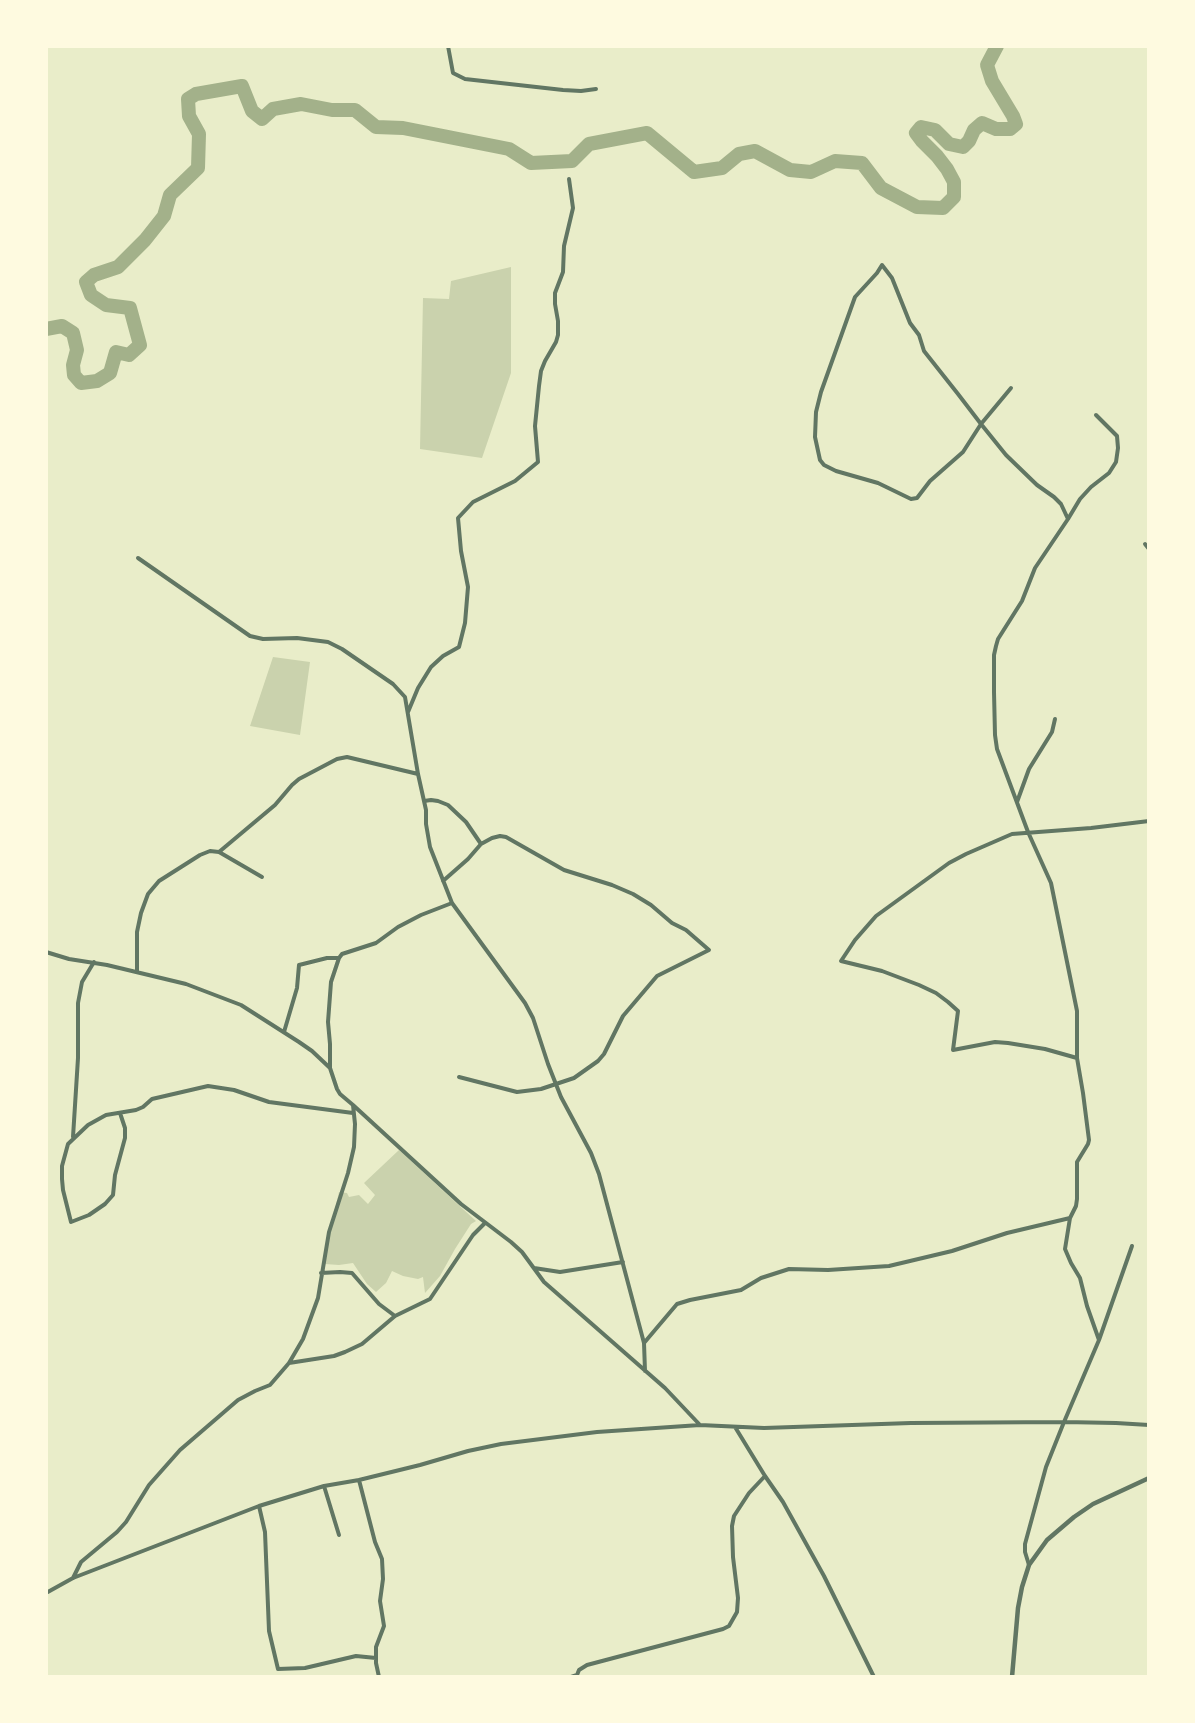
<!DOCTYPE html>
<html>
<head>
<meta charset="utf-8">
<style>
  body { margin:0 }
  #map { position:relative; width:1195px; height:1723px; overflow:hidden; background:#e9edc9; font-family:Helvetica,sans-serif }
  canvas { display:block }
  .frame { position:absolute; inset:0; border:48px solid #fefae0; pointer-events:none }
</style>
</head>
<body>
<div id="map">
<canvas width="1195" height="1723"></canvas>
<div class="frame"></div>
</div>
<script>
const ctx = document.querySelector('canvas').getContext('2d');
ctx.lineJoin = 'round';
function fill(path, color) { ctx.fillStyle = color; ctx.fill(path, 'evenodd'); }
const shape = rows => new Path2D(rows.map(r => 'M' + r).join(''));
function trace(path, color, width, dash) { ctx.strokeStyle = color; ctx.lineWidth = width; ctx.lineCap = dash ? 'butt' : 'round'; ctx.setLineDash(dash || []); ctx.stroke(path); }
fill(shape([
  [511,267,511,373,482,458,420,449,423,298,449,299,451,281],
  [273,657,310,662,300,735,250,726],
  [399,1150,476,1221,471,1224,455,1249,440,1276,425,1293,423,1277,418,1279,403,1276,392,1271,386,1283,376,1292,367,1284,353,1263,339,1265,325,1264,323,1258,339,1192,347,1193,349,1197,359,1195,368,1204,375,1195,364,1183]
]), '#cad2ad');
trace(shape([
  [46,329,62,326,73,333,77,350,73,365,74,375,81,383,97,381,110,373,116,352,129,355,140,345,130,308,106,305,91,295,86,282,94,275,118,267,145,240,164,216,170,195,198,168,199,134,189,116,188,99,196,94,242,86,252,111,262,119,273,109,301,104,332,110,355,110,376,127,403,128,509,149,531,163,572,161,589,144,647,133,694,172,722,168,739,154,755,151,790,170,811,172,835,161,862,163,881,188,917,207,943,208,954,197,954,182,947,169,937,156,922,141,916,133,921,127,935,130,949,144,963,147,969,141,974,130,982,123,996,129,1010,129,1016,124,1013,116,992,81,987,65,997,46]
]), '#a3b18a', 14);
trace(shape([
  [448,46,453,73,465,79,563,90,581,91,596,89],
  [1011,388,981,424,963,452,930,481,917,498,911,499,878,483,836,471,824,465,820,460,815,437,816,412,821,392,855,297,877,273,882,265,892,278,910,323,919,335,924,351,958,394,981,424,1006,455,1037,485,1054,497,1061,504,1068,519],
  [1096,415,1117,436,1118,448,1116,462,1109,473,1091,487,1080,499,1068,519,1035,568,1022,601,998,639,996,646,994,655,994,692,995,735,997,749,1028,832,1051,883,1077,1011,1077,1058,1083,1093,1089,1140,1088,1144,1077,1162,1077,1199,1076,1206,1070,1218,1065,1249,1071,1263,1080,1278,1087,1306,1099,1340],
  [1145,544,1149,549],
  [138,558,250,636,263,639,297,638,328,642,342,649,393,684,405,697,418,774,426,810,426,824,430,847,452,903,525,1003,533,1018,548,1064,561,1097,591,1153,599,1174,644,1343,645,1371],
  [408,712,418,688,431,667,443,656,459,647,465,623,468,587,461,551,458,518,473,502,515,481,538,462,535,426,539,386,541,371,545,361,556,342,558,335,558,321,555,304,555,293,563,272,564,246,573,208,569,179],
  [424,801,431,800,438,801,448,805,466,822,481,844],
  [1017,802,1029,769,1052,732,1055,719],
  [219,852,275,805,292,785,299,779,337,759,347,757,418,774],
  [443,881,468,859,481,844,492,838,500,836,506,837,564,870,612,885,633,894,651,905,672,923,686,930,709,950,657,976,623,1016,604,1054,598,1061,574,1078,541,1089,517,1092,459,1077],
  [46,952,69,959,107,965,186,984,241,1005,299,1042,312,1051,330,1068,337,1089,340,1094,353,1105,355,1124,354,1147,348,1173,329,1232,318,1298,303,1339,289,1363,270,1385,255,1391,238,1400,180,1450,149,1485,126,1522,117,1532,81,1562,73,1578],
  [137,972,137,932,141,913,148,894,159,881,200,855,210,851,219,852,262,877],
  [284,1032,297,988,299,965,327,958,339,958],
  [1077,1058,1045,1049,1008,1043,995,1042,953,1050,958,1011,948,1002,936,993,919,985,882,971,841,961,855,940,876,916,949,863,966,854,1012,834,1091,828,1149,821],
  [330,1068,330,1044,328,1022,331,982,339,958,342,954,376,943,398,927,421,915,452,903],
  [353,1105,461,1204,511,1242,522,1252,544,1282,665,1388,700,1425],
  [120,1113,125,1128,125,1138,115,1175,113,1195,105,1204,89,1215,71,1222,63,1190,62,1179,62,1166,68,1144,88,1125,106,1115,136,1110,143,1107,152,1099,208,1086,234,1090,269,1102,353,1113],
  [73,1137,78,1058,78,1003,82,982,94,962],
  [534,1268,560,1272,623,1262],
  [321,1273,340,1272,352,1273,379,1304,395,1316],
  [644,1343,677,1304,690,1300,741,1290,761,1278,789,1269,828,1270,889,1266,952,1251,1007,1233,1070,1218],
  [289,1363,334,1356,345,1352,362,1344,395,1316,430,1299,473,1235,485,1223],
  [735,1427,765,1476,783,1502,824,1576,874,1677],
  [359,1480,375,1542,382,1559,383,1579,380,1601,384,1626,376,1647,376,1663,379,1677],
  [324,1486,339,1535],
  [259,1506,265,1532,269,1631,278,1669,305,1668,356,1656,376,1658],
  [1029,1565,1025,1552,1025,1544,1046,1467,1064,1422,1099,1340,1132,1246],
  [46,1593,73,1578,259,1506,324,1486,359,1480,420,1465,468,1451,501,1444,597,1432,700,1425,764,1428,911,1423,1064,1422,1116,1423,1149,1425],
  [571,1677,577,1675,579,1670,587,1665,723,1629,729,1626,737,1612,738,1598,733,1557,732,1526,734,1516,749,1493,765,1476]
]), '#617663', 4);
trace(shape([
  [1012,1677,1018,1608,1022,1587,1029,1565,1047,1540,1074,1517,1093,1504,1149,1478]
]), '#617663', 4.5);
</script>
</body>
</html>
